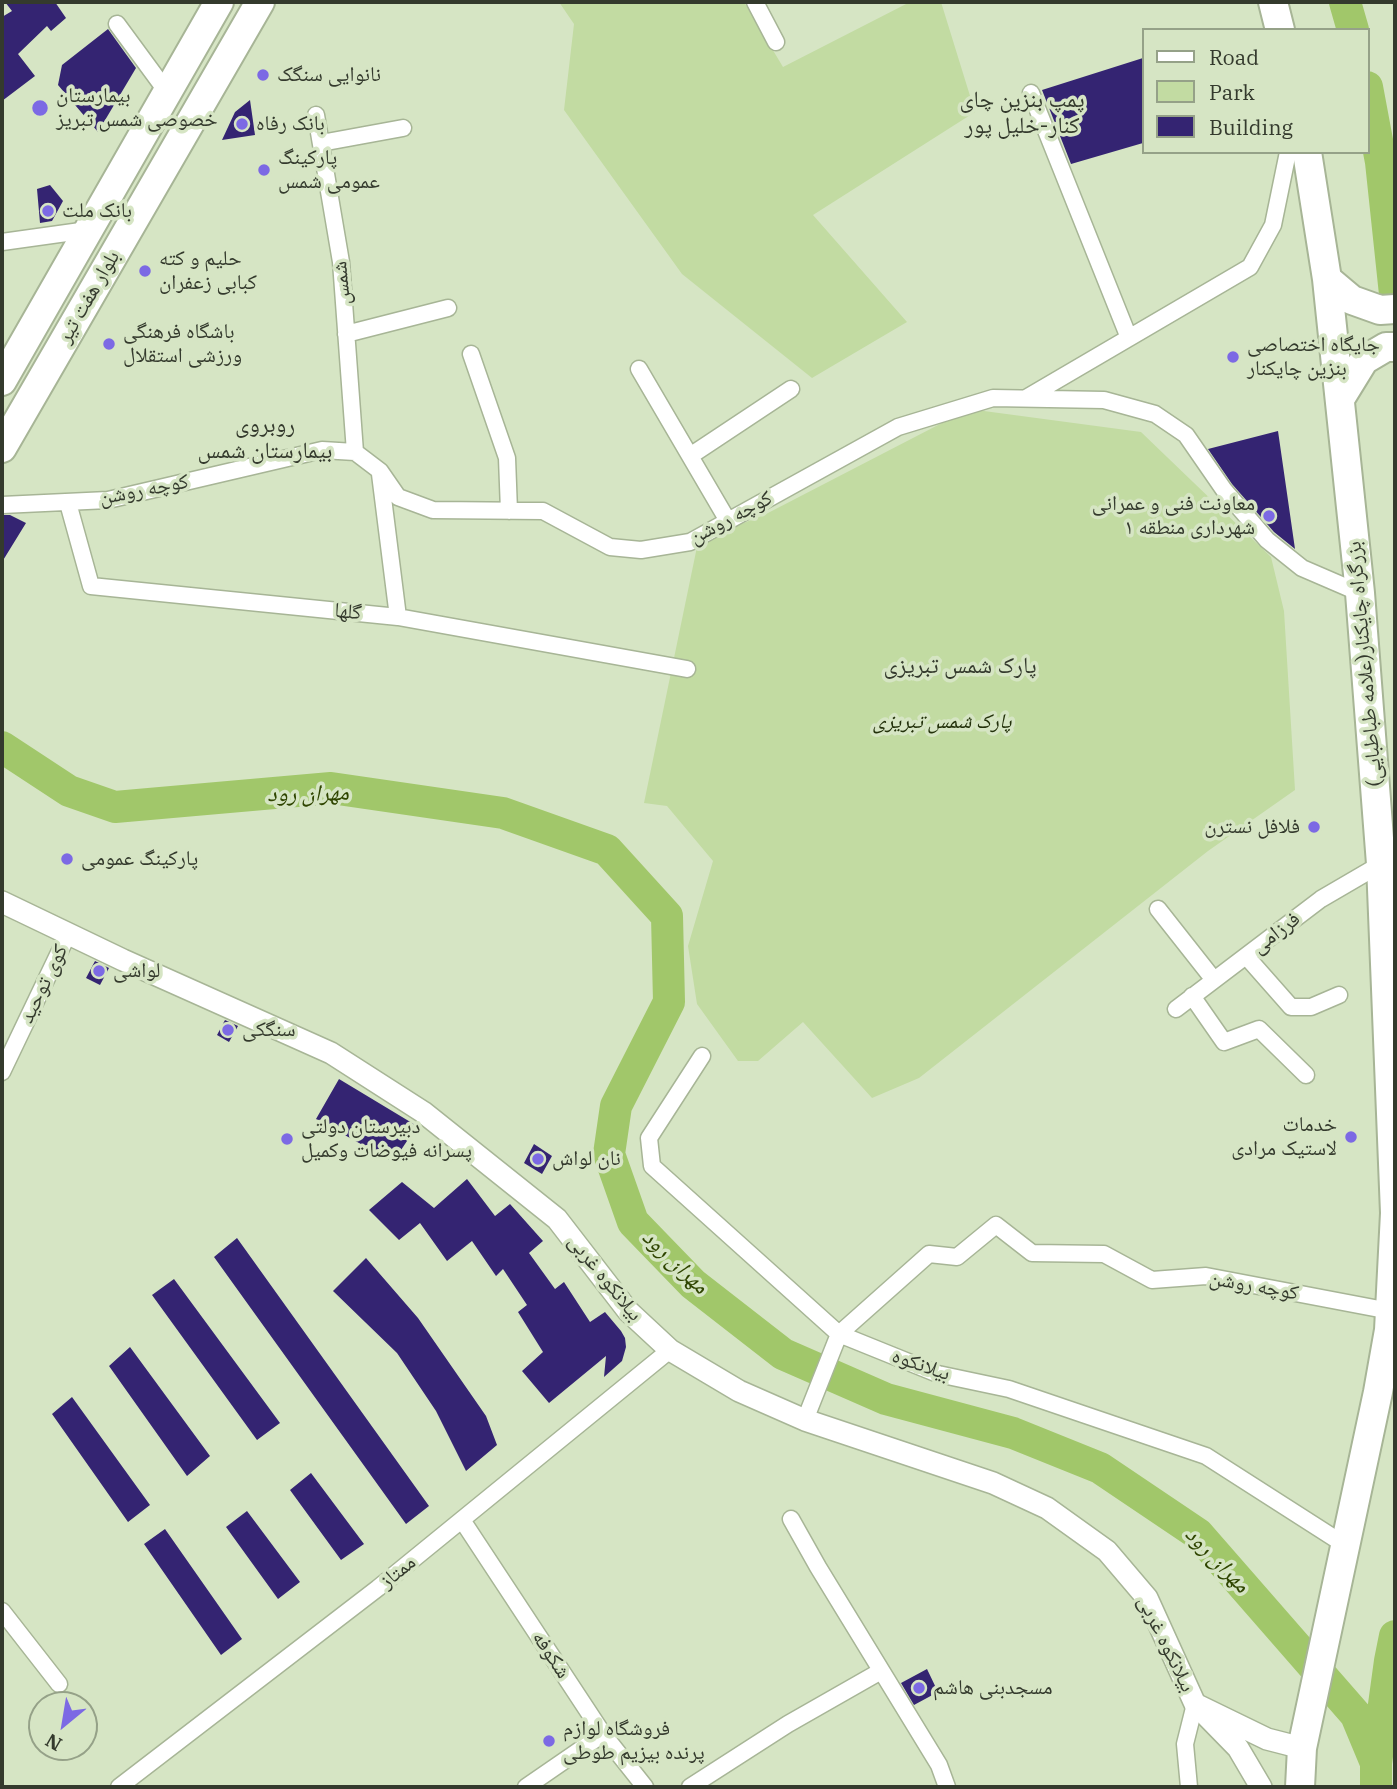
<!DOCTYPE html>
<html>
<head>
<meta charset="utf-8">
<style>
  body { margin:0 }
  #map { position:relative; width:1397px; height:1789px; overflow:hidden; background:#d6e5c4; font-family:"IBM Plex Serif",serif }
  canvas { display:block }
  .frame { position:absolute; inset:0; border:4px solid #343a2d; pointer-events:none }
  .legend { position:absolute; left:1142px; top:28px; width:228px; height:126px; box-sizing:border-box; background:#d6e5c4; border:2px solid #95a188; margin:0; padding:9px 12px; list-style:none; font-size:21px; color:#343a2d }
  .legend li { display:flex; align-items:center; gap:14px; height:35px }
  .legend b { width:35px; border:2px solid #95a188 }
  .north { position:absolute; left:28px; top:1691px; width:70px; height:70px; box-sizing:border-box; background:#d6e5c4; border:2px solid #95a188; border-radius:50%; rotate:210deg; font-size:19px; font-weight:700; line-height:28px; text-align:center; color:#343a2d }
  .north::after { content:''; display:block; margin:auto; width:24px; height:32px; background:#7c69e4; clip-path:polygon(50% 0,100% 100%,50% 72%,0 100%) }
</style>
</head>
<body>
<div id="map">
<canvas width="1397" height="1789"></canvas>
<div class="frame"></div>
<ul class="legend">
<li><b style="height:9px;background:#fff"></b>Road</li>
<li><b style="height:19px;background:#c2dba2"></b>Park</li>
<li><b style="height:19px;background:#342472"></b>Building</li>
</ul>
<div class="north">N</div>
</div>
<script>
const ctx = document.querySelector('canvas').getContext('2d');
ctx.lineJoin = 'round';
function fill(path, color) { ctx.fillStyle = color; ctx.fill(path, 'evenodd'); }
const shape = rows => new Path2D(rows.map(r => 'M' + r).join(''));
function trace(path, color, width, dash) { ctx.strokeStyle = color; ctx.lineWidth = width; ctx.lineCap = dash ? 'butt' : 'round'; ctx.setLineDash(dash || []); ctx.stroke(path); }
function drawText(font, color, halo, rows, align = 'center') {
  ctx.font = font + ' "IBM Plex Serif","Noto Naskh Arabic",serif'; ctx.lineWidth = 7; ctx.setLineDash([]); ctx.textBaseline = 'middle'; ctx.strokeStyle = halo; ctx.fillStyle = color; for (const [text, x, y, turn = 0] of rows) {
    ctx.save(); ctx.translate(x, y); ctx.rotate((+turn || 0) * Math.PI / 180); ctx.textAlign = isNaN(turn) ? turn : align; if (halo) ctx.strokeText(text, 0, 0); ctx.fillText(text, 0, 0); ctx.restore();
  }
}
fill(shape([
  [559,2,744,2,783,67,910,2,941,2,975,112,813,215,907,322,812,378,682,274,564,110,574,24],
  [969,409,1141,432,1271,557,1284,611,1295,790,1208,851,919,1078,872,1098,803,1022,758,1061,738,1061,697,1004,688,946,713,861,667,806,644,803,698,542,768,513]
]), '#c2dba2');
trace(shape([
  [1345,2,1353,30],
  [1367,87,1381,162,1395,294],
  [2,747,69,791,115,807,331,788,503,813,607,850,667,916,669,1002,616,1106,609,1154,633,1222,693,1284,783,1354,886,1399,1013,1433,1100,1468,1198,1534,1356,1715,1376,1763],
  [1376,1787,1376,1763,1390,1661,1395,1636]
]), '#a1c76a', 32);
fill(shape([
  [5,2,55,2,66,18,51,31,47,26,18,54,35,76,2,101,2,17,12,11],
  [108,29,136,68,98,132,58,85,62,65],
  [1143,58,1143,143,1071,164,1042,90],
  [250,100,255,135,222,140,235,112],
  [50,185,63,201,52,221,40,223,37,189],
  [1278,431,1295,549,1274,532,1232,484,1208,449],
  [2,515,10,515,26,523,2,562],
  [95,961,109,968,100,985,86,978],
  [225,1020,238,1026,229,1042,217,1035],
  [339,1079,417,1126,393,1162,316,1119],
  [534,1144,552,1156,542,1174,524,1163],
  [467,1179,495,1216,510,1204,543,1241,529,1253,555,1289,564,1282,590,1322,605,1312,621,1331,625,1338,626,1347,622,1361,604,1377,606,1356,549,1403,522,1371,543,1352,518,1312,527,1305,503,1269,496,1276,472,1241,447,1261,420,1223,399,1240,369,1210,402,1182,434,1208],
  [237,1238,429,1506,406,1524,214,1257],
  [366,1258,418,1318,486,1416,497,1445,466,1471,436,1411,397,1353,333,1291],
  [174,1279,280,1423,257,1440,152,1295],
  [130,1347,210,1456,187,1476,109,1366],
  [72,1397,150,1505,128,1522,52,1414],
  [311,1473,364,1544,341,1560,290,1490],
  [247,1511,300,1582,278,1599,226,1527],
  [165,1529,242,1639,221,1655,144,1544],
  [927,1669,938,1692,914,1705,901,1683]
]), '#342472');
const minor = shape([
  [755,2,776,42],
  [117,24,167,92],
  [1031,93,1129,338],
  [316,115,341,262,355,452],
  [321,143,403,128],
  [2,242,88,230],
  [346,334,448,308],
  [471,354,507,458,509,511],
  [639,369,728,521],
  [1028,397,1250,267,1273,225,1288,152],
  [690,456,791,389],
  [380,474,398,617],
  [68,503,91,586,398,617,687,669],
  [2,505,108,500,322,450,355,452,380,471,398,497,433,510,543,511,610,547,641,550,690,542,898,427,993,398,1104,400,1155,414,1186,435,1224,490,1267,540,1302,568,1360,593],
  [1158,909,1214,980],
  [1246,956,1291,1007,1311,1007,1339,995],
  [1192,996,1224,1042,1259,1029,1306,1075],
  [1176,1009,1321,899,1381,864],
  [702,1056,649,1138,652,1166,839,1334,938,1374,1009,1389,1206,1456,1345,1545],
  [2,1072,68,934],
  [805,1420,839,1334,929,1254,957,1257,996,1225,1032,1253,1104,1254,1152,1280,1206,1276,1390,1311],
  [791,1519,818,1567,939,1765,947,1787],
  [462,1520,603,1734,645,1787],
  [2,1611,59,1684],
  [119,1787,378,1588,670,1350],
  [526,1787,603,1734],
  [690,1787,788,1724,881,1671],
  [1189,1787,1185,1744,1195,1704]
]);
const tertiary = shape([
  [2,902,123,960,331,1053,423,1112,557,1219,628,1311,670,1350,739,1391,805,1420,993,1483,1047,1508,1107,1551,1147,1598,1195,1704],
  [1261,1787,1238,1748,1195,1704,1267,1739,1302,1748]
]);
const trunk = shape([
  [1273,2,1280,30],
  [1327,279,1352,300,1380,310,1395,309],
  [2,381,219,2],
  [1340,399,1364,360,1386,347,1395,347],
  [2,448,260,2],
  [1300,1787,1302,1748,1378,1392,1389,1330,1395,1213,1381,864,1360,593,1327,279,1307,152]
]);
trace(minor, '#a7b596', 19);
trace(tertiary, '#a7b596', 24);
trace(trunk, '#a7b596', 32);
trace(minor, '#fff', 16);
trace(tertiary, '#fff', 21);
trace(trunk, '#fff', 28);
for (const [x, y, r, color] of [
  [263,75,7,"#7c69e4"],
  [40,108,9,"#7c69e4"],
  [242,124,7,"#7c69e4"],
  [264,170,7,"#7c69e4"],
  [48,211,7,"#7c69e4"],
  [145,271,7,"#7c69e4"],
  [109,344,7,"#7c69e4"],
  [1233,357,7,"#7c69e4"],
  [1269,516,7,"#7c69e4"],
  [1314,827,7,"#7c69e4"],
  [67,859,7,"#7c69e4"],
  [99,971,7,"#7c69e4"],
  [228,1030,7,"#7c69e4"],
  [1351,1137,7,"#7c69e4"],
  [287,1139,7,"#7c69e4"],
  [538,1159,7,"#7c69e4"],
  [919,1688,7,"#7c69e4"],
  [549,1741,7,"#7c69e4"]
]) { const dot = new Path2D(); dot.arc(x, y, r, 0, 2 * Math.PI); ctx.fillStyle = color; ctx.fill(dot); trace(dot, '#d6e5c4', 2.5); }
drawText('21px', '#343a2d', '#d6e5c4', [
  ["نانوایی سنگک",277,75],
  ["بیمارستان",56,96],
  ["خصوصی شمس تبریز",56,120],
  ["بانک رفاه",256,124],
  ["پارکینگ",278,158],
  ["عمومی شمس",278,182],
  ["بانک ملت",62,211],
  ["حلیم و کته",159,259],
  ["کبابی زعفران",159,283],
  ["باشگاه فرهنگی",123,332],
  ["ورزشی استقلال",123,356],
  ["جایگاه اختصاصی",1247,345],
  ["بنزین چایکنار",1247,369],
  ["معاونت فنی و عمرانی",1255,504,"right"],
  ["شهرداری منطقه ۱",1255,528,"right"],
  ["فلافل نسترن",1300,827,"right"],
  ["پارکینگ عمومی",81,859],
  ["لواشی",113,971],
  ["سنگکی",242,1030],
  ["خدمات",1337,1125,"right"],
  ["لاستیک مرادی",1337,1149,"right"],
  ["دبیرستان دولتی",301,1127],
  ["پسرانه فیوضات وکمیل",301,1151],
  ["نان لواش",552,1159],
  ["مسجدبنی هاشم",933,1688],
  ["فروشگاه لوازم",563,1729],
  ["پرنده بیزیم طوطی",563,1753]
], 'left');
drawText('21px', '#343a2d', '#d6e5c4', [
  ["شمس",342,283,-95],
  ["بلوار هفت تیر",89,297,-60],
  ["کوچه روشن",144,490,-11],
  ["کوچه روشن",731,518,-28],
  ["گلها",348,612,6],
  ["بزرگراه چایکنار(علامه طباطبایی)",1365,664,-95],
  ["فرزامی",1276,933,-37],
  ["کوی توحید",44,984,-64],
  ["بیلانکوه غربی",605,1278,51],
  ["کوچه روشن",1254,1286,10],
  ["بیلانکوه",921,1365,19],
  ["ممتاز",398,1572,-39],
  ["بیلانکوه غربی",1166,1644,64],
  ["شکوفه",551,1655,57]
]);
drawText('italic 21px', '#22300a', '#d6e5c4', [
  ["پارک شمس تبریزی",942,722]
]);
drawText('23px', '#343a2d', '#d6e5c4', [
  ["پمپ بنزین چای",1022,100],
  ["کنار-خلیل پور",1022,126],
  ["روبروی",265,425],
  ["بیمارستان شمس",265,451],
  ["پارک شمس تبریزی",960,666]
]);
drawText('italic 23px', '#2f4500', '#d6e5c4', [
  ["مهران رود",308,794,-1],
  ["مهران رود",675,1262,44],
  ["مهران رود",1217,1560,46]
]);
</script>
</body>
</html>
